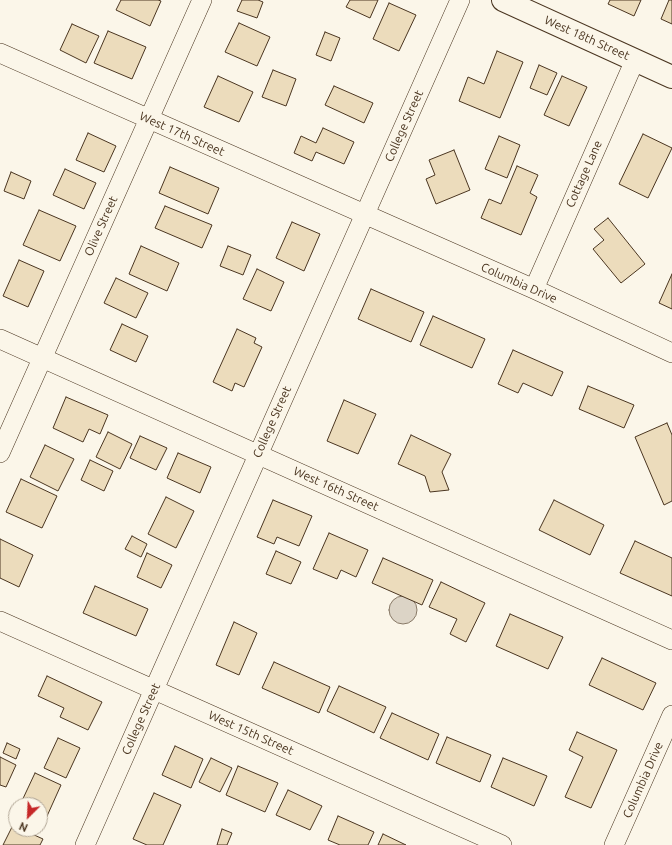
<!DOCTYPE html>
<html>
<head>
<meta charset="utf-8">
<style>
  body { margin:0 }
  #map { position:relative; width:672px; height:845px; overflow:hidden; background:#fbf6e9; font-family:Ubuntu,sans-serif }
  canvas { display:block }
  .north { position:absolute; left:8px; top:797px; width:40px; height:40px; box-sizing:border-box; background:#fbf6e9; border:1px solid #b4a999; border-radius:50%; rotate:204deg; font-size:11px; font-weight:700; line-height:16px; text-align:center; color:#4a3520 }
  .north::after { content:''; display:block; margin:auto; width:14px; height:18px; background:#c62828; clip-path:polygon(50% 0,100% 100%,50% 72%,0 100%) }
</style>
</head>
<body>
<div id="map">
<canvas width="672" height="845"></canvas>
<div class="north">N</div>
</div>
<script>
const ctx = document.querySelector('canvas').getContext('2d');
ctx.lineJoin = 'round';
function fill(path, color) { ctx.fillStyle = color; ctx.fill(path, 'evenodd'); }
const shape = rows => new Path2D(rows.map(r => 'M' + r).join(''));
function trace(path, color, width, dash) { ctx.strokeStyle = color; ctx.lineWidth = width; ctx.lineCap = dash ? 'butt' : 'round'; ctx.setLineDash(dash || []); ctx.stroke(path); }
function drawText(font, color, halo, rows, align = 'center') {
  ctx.font = font + ' Ubuntu,sans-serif'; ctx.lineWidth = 3; ctx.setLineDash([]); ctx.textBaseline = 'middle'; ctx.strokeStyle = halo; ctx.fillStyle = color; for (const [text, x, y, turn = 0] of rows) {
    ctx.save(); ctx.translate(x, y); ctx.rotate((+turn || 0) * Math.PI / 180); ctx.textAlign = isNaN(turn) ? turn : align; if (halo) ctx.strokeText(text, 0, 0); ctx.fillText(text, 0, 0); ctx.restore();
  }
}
const water = shape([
  '389 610a14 14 0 1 1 28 0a14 14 0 1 1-28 0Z'
]);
fill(water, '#dcd4c6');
trace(water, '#887966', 1);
const building = shape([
  [121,0,158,0,161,1,150,26,116,10,121,0],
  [242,0,258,0,263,2,257,18,237,11,242,0],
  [350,0,378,0,370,18,346,7,350,0],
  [610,0,641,0,634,16,608,4,610,0],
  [669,0,672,0,672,24,661,19,669,0],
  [389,3,416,15,399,51,373,39,389,3],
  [239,23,270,37,257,66,225,52,239,23],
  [72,24,99,36,86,63,60,50,72,24],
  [108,31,146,47,132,79,94,63,108,31],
  [325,32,340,38,331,61,316,55,325,32],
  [497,51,523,62,500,118,459,101,468,77,484,84,497,51],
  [539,65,557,73,547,95,530,88,539,65],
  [273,70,296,79,286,106,262,97,273,70],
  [218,76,253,92,239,122,204,107,218,76],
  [562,76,587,87,569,126,544,115,562,76],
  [334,86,373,103,364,123,325,105,334,86],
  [323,128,354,142,344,164,316,152,312,161,294,153,301,136,316,143,323,128],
  [88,133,116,146,104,172,76,160,88,133],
  [643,134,672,148,648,198,619,184,643,134],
  [499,136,520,145,507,178,485,169,499,136],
  [454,150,470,190,436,204,426,179,435,175,429,160,454,150],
  [517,166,538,175,530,193,537,197,521,235,481,218,489,199,501,204,517,166],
  [170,167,219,188,208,214,159,193,170,167],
  [65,169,96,183,84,209,53,195,65,169],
  [11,172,31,181,24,199,4,191,11,172],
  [165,206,212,225,202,248,155,228,165,206],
  [39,210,76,226,60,261,23,245,39,210],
  [608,218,645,264,621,283,593,249,604,240,594,229,608,218],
  [292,222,320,234,304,271,276,258,292,222],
  [141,246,179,263,167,291,129,274,141,246],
  [228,246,251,255,243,275,220,266,228,246],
  [19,260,44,271,28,307,3,296,19,260],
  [257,269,284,282,271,311,243,299,257,269],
  [672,274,672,309,659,303,672,274],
  [116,278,148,293,136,318,104,303,116,278],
  [371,289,424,312,411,342,358,319,371,289],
  [433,316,485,339,472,368,420,345,433,316],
  [122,324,148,336,136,362,110,350,122,324],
  [237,329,256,338,254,343,262,347,244,387,235,383,232,391,213,382,237,329],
  [513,350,563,372,552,396,523,383,518,393,498,384,513,350],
  [588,386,634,405,624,428,579,409,588,386],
  [66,397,108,415,100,434,89,429,83,442,53,428,66,397],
  [344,400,376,414,358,454,327,441,344,400],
  [667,423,672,435,672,501,664,505,635,437,667,423],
  [108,432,132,444,120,469,96,457,108,432],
  [411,435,451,454,442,472,449,490,430,492,425,476,398,464,411,435],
  [140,436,167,448,156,470,130,458,140,436],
  [45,445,74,459,58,491,30,477,45,445],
  [178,453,211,467,200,493,167,478,178,453],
  [90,460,113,471,104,491,81,480,90,460],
  [21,479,57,496,42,528,6,512,21,479],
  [166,497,194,511,176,548,148,534,166,497],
  [273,500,312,516,299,546,277,537,274,544,257,537,273,500],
  [554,500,604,525,590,555,539,530,554,500],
  [329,533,368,550,356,577,341,570,337,579,313,569,329,533],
  [132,536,147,544,141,557,125,549,132,536],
  [0,539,33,555,19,587,0,578,0,539],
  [635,541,672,558,672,596,620,573,635,541],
  [276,551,301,562,291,584,266,574,276,551],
  [147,553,172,565,161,588,137,577,147,553],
  [383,558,433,580,422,605,372,583,383,558],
  [441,582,485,603,466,642,450,634,457,619,429,607,441,582],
  [95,586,148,609,136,636,83,613,95,586],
  [510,614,563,637,548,669,496,646,510,614],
  [234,622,257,633,239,675,216,665,234,622],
  [602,658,656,683,643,710,589,685,602,658],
  [274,662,330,687,319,713,262,688,274,662],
  [47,676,102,702,88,730,60,717,64,708,38,696,47,676],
  [339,686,386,707,374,733,327,711,339,686],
  [392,713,439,734,428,760,380,738,392,713],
  [577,732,617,750,591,808,565,797,583,757,569,750,577,732],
  [447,737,491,755,480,782,436,763,447,737],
  [58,738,80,748,66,778,44,768,58,738],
  [7,743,20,749,16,759,3,753,7,743],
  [175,746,203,759,191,788,162,775,175,746],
  [0,757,16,765,6,787,0,785,0,757],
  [211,758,232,768,220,792,199,782,211,758],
  [503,758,547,776,534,806,491,787,503,758],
  [238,766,278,783,265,812,226,795,238,766],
  [35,773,61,785,43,825,40,823,40,805,20,805,35,773],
  [288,790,322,806,310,830,276,815,288,790],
  [154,793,181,805,163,845,147,845,133,839,154,793],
  [338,816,374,832,368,845,340,845,328,840,338,816],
  [13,825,16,827,16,829,21,829,43,839,40,845,3,845,13,825],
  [222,829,232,833,227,845,217,845,222,829],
  [383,834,406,845,378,845,383,834]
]);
fill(building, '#ecdcbc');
trace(building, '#4a3520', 1);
const minor = shape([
  [0,53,534,289,672,353],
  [534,289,635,60],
  [0,339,672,640],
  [0,453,202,0],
  [0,621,502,845],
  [85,845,460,0],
  [614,845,672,715]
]);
const major = shape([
  [503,0,672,77]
]);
trace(minor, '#4a3520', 20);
trace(major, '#4a3520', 24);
trace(minor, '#fbf6e9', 19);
trace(major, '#fbf6e9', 22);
drawText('12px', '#4a3520', '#fbf6e9', [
  ["West 18th Street",587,38,24],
  ["College Street",404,126,-66],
  ["West 17th Street",182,134,24],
  ["Cottage Lane",584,174,-66],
  ["Olive Street",101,226,-66],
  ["Columbia Drive",519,283,24],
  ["College Street",272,422,-66],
  ["West 16th Street",336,489,24],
  ["College Street",141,719,-66],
  ["West 15th Street",251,733,24],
  ["Columbia Drive",643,780,-66]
]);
</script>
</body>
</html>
